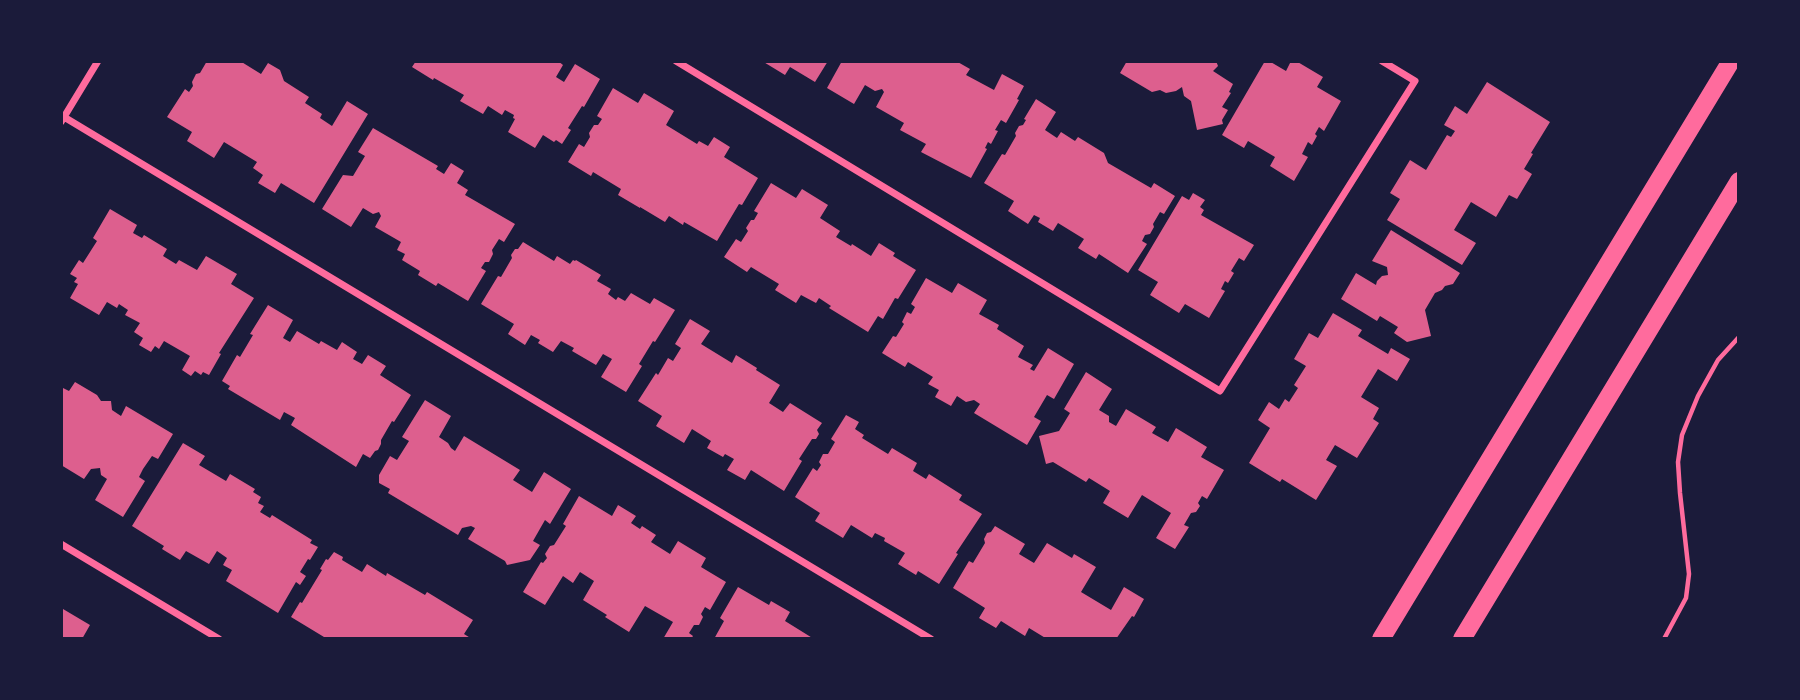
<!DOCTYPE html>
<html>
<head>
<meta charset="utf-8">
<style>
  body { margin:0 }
  #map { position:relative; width:1800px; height:700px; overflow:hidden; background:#1b1b3a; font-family:"Space Grotesk",sans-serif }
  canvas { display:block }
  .frame { position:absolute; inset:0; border:63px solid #1b1b3a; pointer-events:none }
</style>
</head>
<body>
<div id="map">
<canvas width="1800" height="700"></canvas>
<div class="frame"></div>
</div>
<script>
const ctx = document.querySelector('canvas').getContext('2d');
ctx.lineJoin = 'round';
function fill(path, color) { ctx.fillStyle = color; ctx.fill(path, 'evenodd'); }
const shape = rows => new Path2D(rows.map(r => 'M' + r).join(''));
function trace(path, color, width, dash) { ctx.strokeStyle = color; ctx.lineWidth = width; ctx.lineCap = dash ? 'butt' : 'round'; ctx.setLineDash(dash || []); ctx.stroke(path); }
fill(shape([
  [207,61,240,61,261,74,268,63,280,70,284,81,309,97,305,103,322,114,320,118,332,126,347,101,368,114,314,203,281,183,275,193,258,183,263,175,253,168,257,162,224,142,214,158,187,141,192,132,167,117,185,89,189,92,193,86,192,82,196,74,200,73],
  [416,61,558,61,563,65,556,77,564,82,575,64,600,79,584,107,582,106,568,128,571,130,562,144,556,140,554,142,543,135,535,148,508,132,515,119,513,118,514,115,505,110,502,115,488,106,483,114,460,101,464,95,434,78,433,80,412,67],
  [762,61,828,61,815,82,790,67,785,75],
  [842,61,956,61,970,69,966,75,994,90,1002,74,1024,86,1017,99,1019,100,1006,123,1001,120,995,130,998,131,991,144,988,142,985,148,987,149,971,178,921,152,926,144,900,130,904,123,876,107,884,92,882,89,875,91,865,85,854,104,827,88],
  [1127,61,1216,61,1218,66,1213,71,1233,84,1229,92,1231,93,1222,107,1228,110,1222,120,1223,124,1197,130,1191,101,1184,96,1182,87,1176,91,1166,93,1160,90,1152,92,1120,73],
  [1265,61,1269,61,1286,71,1291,61,1296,61,1323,77,1317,87,1341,101,1324,131,1319,127,1315,134,1317,136,1312,145,1308,142,1302,154,1308,157,1294,181,1270,166,1275,157,1248,141,1244,148,1222,135],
  [1487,82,1550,122,1531,153,1533,154,1524,169,1532,174,1517,199,1509,195,1496,217,1471,202,1454,230,1476,243,1462,265,1387,220,1400,199,1390,193,1410,160,1426,170,1447,135,1451,137,1455,131,1444,125,1455,106,1467,114],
  [613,88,638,103,644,93,674,111,666,125,697,144,699,141,708,146,714,137,730,147,724,157,758,178,742,205,739,204,717,241,684,222,683,225,669,216,665,222,640,207,640,208,618,195,621,189,593,172,591,176,568,162,579,144,584,147,590,137,589,133,594,125,598,125,602,119,597,116],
  [1036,99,1056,112,1045,130,1057,138,1061,132,1075,141,1078,137,1104,153,1108,163,1151,188,1154,183,1175,196,1164,214,1160,212,1153,224,1154,227,1150,234,1145,235,1142,241,1147,244,1128,273,1099,254,1096,259,1078,248,1084,239,1058,223,1053,231,1038,222,1040,218,1034,215,1028,224,1008,211,1014,201,984,183,1002,154,1005,155,1016,136,1015,133,1019,126,1023,125,1026,120,1024,119],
  [373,128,438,166,436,169,444,174,451,163,464,171,457,183,468,190,465,195,515,224,504,242,499,239,492,250,493,254,489,262,485,262,481,268,486,271,468,301,438,283,436,286,418,275,420,271,402,260,405,254,397,250,401,242,375,227,381,216,379,212,373,214,363,208,351,227,322,209,343,175,353,176,365,156,358,152],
  [771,183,796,198,802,189,828,205,820,218,840,231,836,237,851,246,852,244,871,256,879,243,895,253,893,256,916,270,898,299,895,298,883,319,878,316,868,332,829,308,831,306,819,298,816,303,801,295,796,303,775,290,779,284,751,267,747,272,724,257,736,239,741,242,748,231,746,228,751,220,754,220,758,213,754,211],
  [1193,193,1205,200,1200,207,1204,210,1201,215,1254,245,1244,261,1239,258,1231,271,1234,273,1228,283,1225,281,1221,289,1225,291,1209,318,1185,304,1179,313,1150,295,1158,282,1138,270,1182,196,1189,200],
  [110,209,137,225,133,233,142,238,144,235,167,249,163,256,176,264,179,260,197,270,206,256,237,274,231,284,254,298,219,353,221,354,209,375,203,372,201,375,195,371,191,376,182,370,190,356,164,341,159,349,155,346,151,352,139,345,143,338,134,332,140,323,125,315,128,310,119,304,117,308,107,302,99,315,70,298,78,284,74,282,77,278,70,274,79,260,83,263,97,241,93,238],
  [1391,230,1460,273,1453,284,1445,286,1442,290,1435,293,1425,310,1431,336,1407,342,1394,333,1398,327,1380,316,1377,321,1341,299,1356,273,1376,285,1377,281,1382,276,1388,275,1387,267,1372,261],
  [523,242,554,261,557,256,570,264,573,260,575,261,576,260,601,275,597,281,611,289,608,294,616,300,618,297,625,301,631,293,650,304,654,298,675,310,655,342,653,341,639,364,642,366,626,392,601,377,612,359,603,354,596,365,572,351,574,348,561,341,553,352,538,343,540,340,531,335,525,345,508,334,514,324,481,304,498,276,501,277,512,258,511,255,515,249,518,249],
  [926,278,952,293,958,283,987,300,979,314,999,325,997,329,1024,346,1018,357,1033,365,1030,369,1034,371,1048,348,1074,364,1054,399,1047,395,1034,417,1041,421,1027,445,974,413,980,404,974,400,966,402,957,396,951,406,935,397,939,390,928,384,933,377,908,362,905,367,882,353,893,336,896,337,904,324,902,322,907,312,911,314,915,307,911,304],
  [268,305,293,320,283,338,290,342,297,331,319,344,321,341,337,350,342,342,357,352,353,359,362,364,368,355,386,366,380,375,411,395,394,422,392,421,381,440,381,444,378,450,375,451,370,458,363,454,356,467,291,425,295,418,284,412,280,420,228,389,230,386,222,381,237,355,240,357,253,335,250,334],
  [1333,313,1362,330,1358,336,1388,354,1391,348,1410,359,1397,381,1378,369,1361,397,1379,408,1373,419,1379,423,1357,458,1335,445,1326,460,1337,466,1316,500,1282,479,1280,482,1249,463,1270,428,1258,420,1269,402,1279,409,1285,399,1289,402,1298,388,1294,385,1306,366,1294,359,1309,333,1318,338],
  [690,319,710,331,701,344,732,363,736,355,757,368,756,370,780,385,769,403,783,412,790,403,822,423,817,430,819,434,816,439,812,439,799,459,802,461,784,491,751,470,745,480,727,470,734,459,725,454,723,457,707,448,711,441,692,429,684,443,656,426,662,416,638,401,656,373,658,375,668,358,673,361,681,348,675,344],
  [1086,372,1112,389,1099,410,1109,416,1109,422,1116,426,1126,409,1156,427,1152,433,1168,442,1176,428,1207,447,1201,457,1224,470,1207,499,1202,496,1198,503,1200,506,1196,512,1191,513,1184,525,1189,527,1175,549,1156,538,1171,513,1142,495,1128,518,1103,503,1110,491,1089,478,1086,482,1053,462,1046,464,1039,436,1059,431,1070,413,1064,409],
  [75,382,97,395,101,401,111,401,112,410,121,416,126,406,173,434,158,459,152,456,143,469,139,477,145,481,123,517,95,500,107,479,101,475,100,468,91,469,84,479,61,465,61,387,69,391],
  [425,400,451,416,439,437,448,443,451,448,455,451,464,436,520,470,513,480,532,492,544,472,571,489,550,524,545,520,533,541,540,545,530,560,507,565,505,561,468,539,475,528,471,526,462,528,458,535,388,493,390,489,379,483,379,475,390,456,397,460,409,441,402,437],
  [846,415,859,422,855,429,864,435,862,438,888,454,892,448,917,463,913,471,926,479,929,474,962,495,959,500,982,514,956,553,958,554,939,584,918,571,916,575,898,564,905,553,884,541,885,538,875,533,872,538,851,525,843,538,815,521,820,513,795,497,813,468,817,471,821,465,819,462,823,454,828,454,835,442,831,439],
  [183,443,205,456,199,465,226,481,230,474,255,489,253,492,261,497,258,503,264,506,260,512,270,518,272,515,312,540,310,543,318,547,310,560,308,559,300,572,306,576,300,585,296,582,278,613,226,581,232,570,223,565,227,558,217,551,209,564,186,551,180,560,162,549,164,546,132,526],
  [579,496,612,516,618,505,636,516,631,523,640,529,642,526,656,535,651,542,670,554,678,541,706,558,701,567,726,582,710,610,705,607,701,614,703,617,699,625,694,625,689,633,693,636,691,639,663,639,673,622,645,606,629,632,605,617,607,615,583,600,594,581,580,572,573,583,563,576,545,605,523,592,541,562,543,563,547,558,545,554,550,546,554,545,566,526,563,524],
  [995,526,1025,544,1019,554,1034,563,1047,543,1072,558,1074,554,1096,567,1081,592,1111,610,1124,587,1144,599,1134,617,1132,616,1116,639,1047,639,1029,628,1025,636,1001,621,996,628,979,618,985,608,953,588,969,561,973,563,985,543,984,539,987,533,991,532],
  [334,552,343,557,342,560,362,572,367,564,386,576,387,573,425,595,427,592,473,620,464,634,472,639,323,639,324,637,291,617,300,602,302,603,322,570,320,569,326,559,328,560],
  [738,587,769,605,771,601,790,612,785,621,814,639,714,639,724,621,720,618],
  [63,609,90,625,82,639,61,639,61,612]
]), '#dd5f8e');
trace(shape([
  [1664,639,1686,598,1689,574,1680,493,1678,462,1682,435,1698,396,1718,360,1739,337]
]), '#ff6b9d', 4.5);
trace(shape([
  [676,61,1220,391,1415,81,1382,61],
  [64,117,931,639],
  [61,122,98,61],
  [61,544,219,639]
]), '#ff6b9d', 7);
trace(shape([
  [1381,639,1731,61],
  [1462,639,1739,181]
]), '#ff6b9d', 18);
</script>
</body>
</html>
